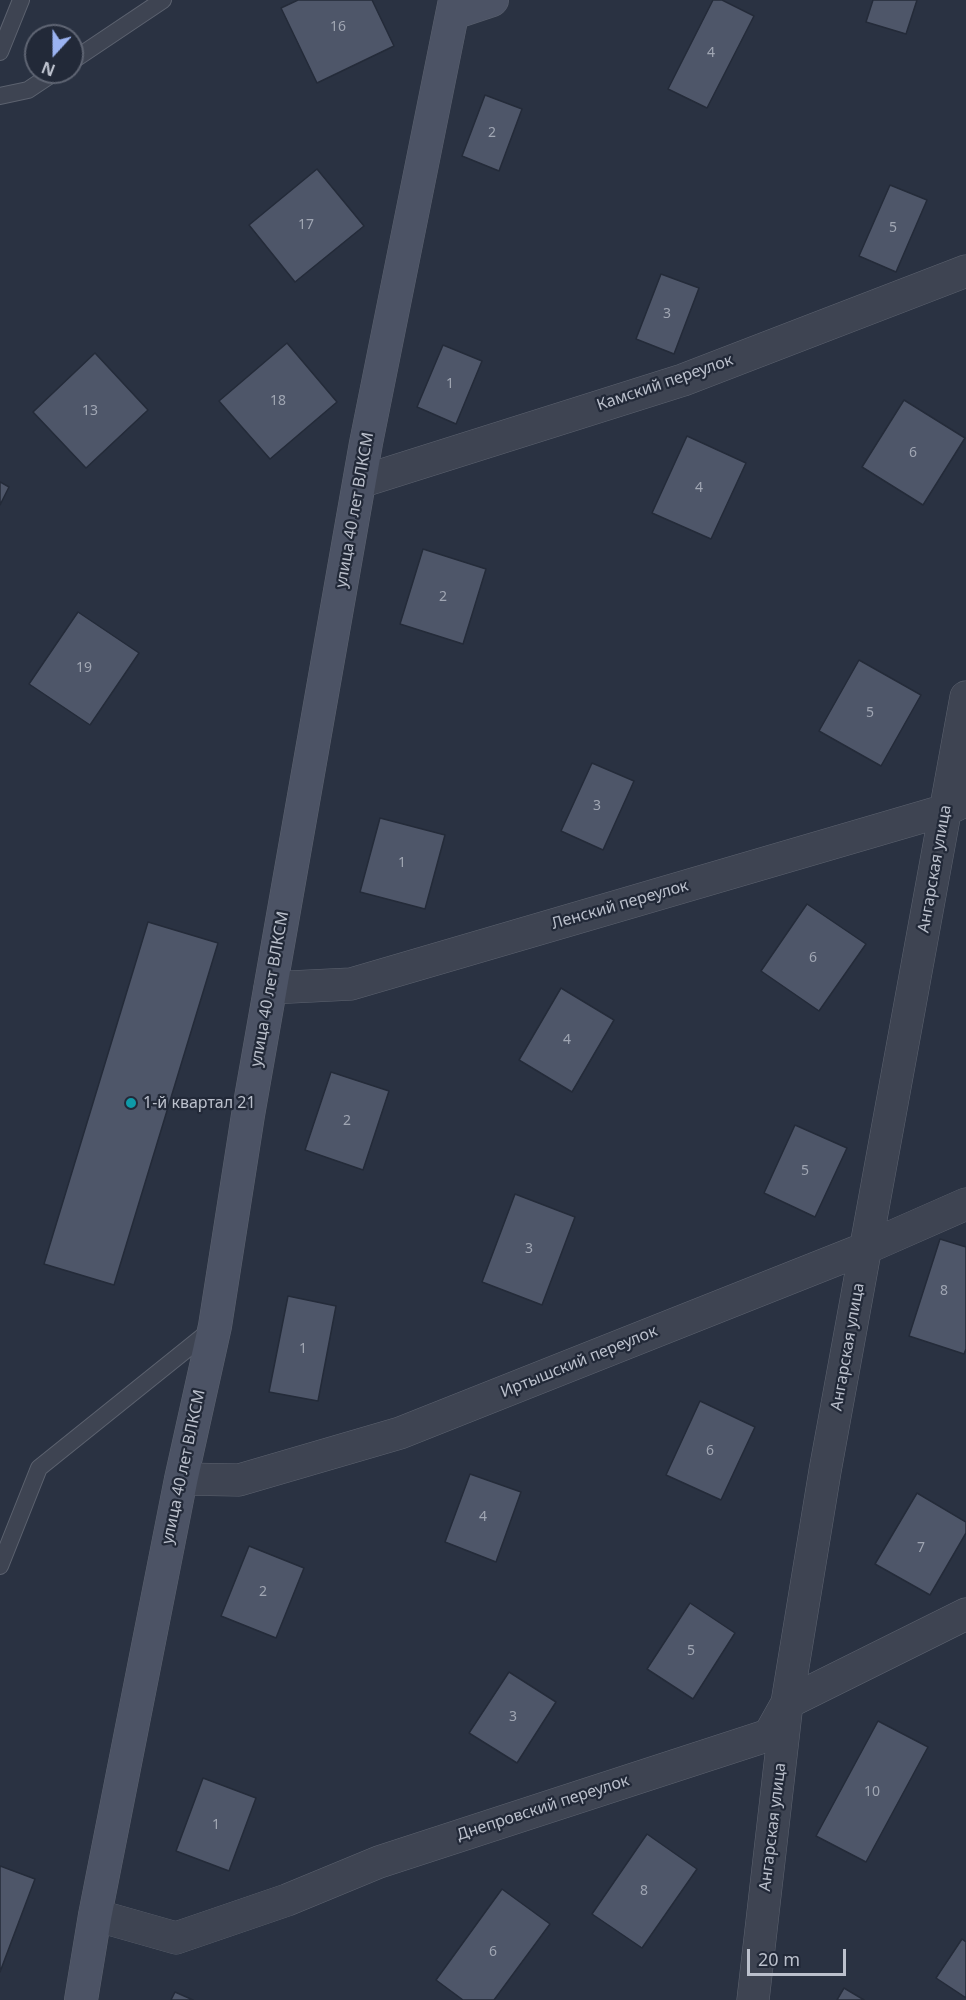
<!DOCTYPE html>
<html>
<head>
<meta charset="utf-8">
<style>
  body { margin:0 }
  #map { position:relative; width:966px; height:2000px; overflow:hidden; background:#2a3242; font-family:"Noto Sans",sans-serif }
  canvas { display:block }
  .north { position:absolute; left:24px; top:24px; width:60px; height:60px; box-sizing:border-box; background:#222938; border:2px solid #5f6573; border-radius:50%; rotate:201deg; font-size:16px; font-weight:700; line-height:24px; text-align:center; color:#bbc0cc }
  .north::after { content:''; display:block; margin:auto; width:21px; height:27px; background:#9bb3f1; clip-path:polygon(50% 0,100% 100%,50% 72%,0 100%) }
  .scale { position:absolute; left:747px; top:1949px; width:99px; height:27px; box-sizing:border-box; border:3px solid #bbc0cc; border-top:0; padding-left:8px; font-size:18px; line-height:21px; white-space:nowrap; color:#bbc0cc; -webkit-text-stroke:4px #222938; paint-order:stroke }
</style>
</head>
<body>
<div id="map">
<canvas width="966" height="2000"></canvas>
<div class="north">N</div>
<div class="scale">20 m</div>
</div>
<script>
const ctx = document.querySelector('canvas').getContext('2d');
ctx.lineJoin = 'round';
function fill(path, color) { ctx.fillStyle = color; ctx.fill(path, 'evenodd'); }
const shape = rows => new Path2D(rows.map(r => 'M' + r).join(''));
function trace(path, color, width, dash) { ctx.strokeStyle = color; ctx.lineWidth = width; ctx.lineCap = dash ? 'butt' : 'round'; ctx.setLineDash(dash || []); ctx.stroke(path); }
function drawText(font, color, halo, rows, align = 'center') {
  ctx.font = font + ' "Noto Sans",sans-serif'; ctx.lineWidth = 4.5; ctx.setLineDash([]); ctx.textBaseline = 'middle'; ctx.strokeStyle = halo; ctx.fillStyle = color; for (const [text, x, y, turn = 0] of rows) {
    ctx.save(); ctx.translate(x, y); ctx.rotate((+turn || 0) * Math.PI / 180); ctx.textAlign = isNaN(turn) ? turn : align; if (halo) ctx.strokeText(text, 0, 0); ctx.fillText(text, 0, 0); ctx.restore();
  }
}
const building = shape([
  [298,0,372,0,394,46,317,83,281,8,298,0],
  [713,0,722,0,754,16,707,108,668,89,713,0],
  [873,0,917,0,906,34,866,22,873,0],
  [485,95,522,109,499,171,462,156,485,95],
  [317,169,364,226,295,282,249,225,317,169],
  [890,185,927,200,896,272,859,256,890,185],
  [661,274,699,288,674,354,636,339,661,274],
  [287,343,337,402,270,459,219,401,287,343],
  [443,345,482,361,456,424,417,407,443,345],
  [95,353,148,410,86,468,33,412,95,353],
  [904,400,965,438,923,505,862,467,904,400],
  [687,436,746,463,711,539,652,513,687,436],
  [0,482,9,487,0,505,0,482],
  [423,549,486,569,463,644,400,624,423,549],
  [78,612,139,653,90,725,29,684,78,612],
  [859,660,921,695,881,766,819,731,859,660],
  [592,763,634,781,603,850,561,831,592,763],
  [380,818,445,835,425,909,360,892,380,818],
  [807,904,866,944,819,1011,761,971,807,904],
  [148,922,218,943,114,1285,44,1264,148,922],
  [561,988,614,1020,572,1092,519,1060,561,988],
  [331,1072,389,1091,363,1170,305,1150,331,1072],
  [795,1125,847,1148,815,1217,764,1193,795,1125],
  [515,1194,575,1217,542,1305,482,1282,515,1194],
  [940,1239,966,1247,966,1349,964,1354,909,1336,940,1239],
  [288,1296,336,1306,318,1401,269,1392,288,1296],
  [700,1401,755,1427,721,1500,666,1475,700,1401],
  [470,1474,521,1492,496,1562,445,1542,470,1474],
  [917,1493,966,1522,966,1533,930,1595,875,1564,917,1493],
  [249,1546,304,1568,276,1638,221,1616,249,1546],
  [690,1603,735,1633,693,1699,647,1669,690,1603],
  [509,1672,556,1702,517,1763,469,1733,509,1672],
  [878,1721,928,1747,866,1862,816,1836,878,1721],
  [203,1778,256,1798,229,1871,176,1851,203,1778],
  [647,1834,697,1869,642,1948,592,1914,647,1834],
  [0,1866,35,1879,0,1972,0,1866],
  [502,1889,550,1924,494,2000,463,2000,436,1980,502,1889],
  [962,1939,966,1942,966,1998,936,1978,962,1939],
  [844,1988,864,2000,837,2000,844,1988],
  [175,1992,193,2000,171,2000,175,1992]
]);
fill(building, '#4e5669');
trace(building, '#242b39', 1.5);
const lane = shape([
  [0,52,21,0],
  [72,61,163,0],
  [0,96,28,90,55,72],
  [0,1566,39,1468,212,1329]
]);
const street = shape([
  [360,482,683,380,966,271],
  [270,988,351,984,946,810,962,802],
  [181,1479,239,1480,400,1433,866,1248,966,1204],
  [95,1915,176,1938,287,1900,379,1862,769,1735,787,1703,966,1614],
  [753,2000,787,1703,825,1471,966,697]
]);
const secondary = shape([
  [453,13,492,0],
  [81,2000,95,1915,181,1479,215,1326,248,1115,366,443,455,0]
]);
trace(lane, '#5c626f', 18);
trace(street, '#5c626f', 33);
trace(secondary, '#5c626f', 34);
trace(lane, '#3e4452', 16);
trace(street, '#3e4452', 32);
trace(secondary, '#4c5365', 33);
for (const [x, y, r, color] of [
  [131,1103,6,"#0f9aa8"]
]) { const dot = new Path2D(); dot.arc(x, y, r, 0, 2 * Math.PI); ctx.fillStyle = color; ctx.fill(dot); trace(dot, '#222938', 2); }
drawText('14px', '#a0a6b3', null, [
  ["16",338,27],
  ["4",711,53],
  ["2",492,133],
  ["17",306,225],
  ["5",893,228],
  ["3",667,314],
  ["1",450,384],
  ["18",278,401],
  ["13",90,411],
  ["6",913,453],
  ["4",699,488],
  ["2",443,597],
  ["19",84,668],
  ["5",870,713],
  ["3",597,806],
  ["1",402,863],
  ["6",813,958],
  ["4",567,1040],
  ["2",347,1121],
  ["5",805,1171],
  ["3",529,1249],
  ["8",944,1291],
  ["1",303,1349],
  ["6",710,1451],
  ["4",483,1517],
  ["7",921,1548],
  ["2",263,1592],
  ["5",691,1651],
  ["3",513,1717],
  ["10",872,1792],
  ["1",216,1825],
  ["8",644,1891],
  ["6",493,1952]
]);
drawText('16px', '#bbc0cc', '#222938', [
  ["Камский переулок",665,383,-19],
  ["улица 40 лет ВЛКСМ",355,510,-80],
  ["Ангарская улица",935,869,-80],
  ["Ленский переулок",620,905,-16],
  ["улица 40 лет ВЛКСМ",270,989,-80],
  ["Ангарская улица",848,1347,-80],
  ["Иртышский переулок",579,1362,-22],
  ["улица 40 лет ВЛКСМ",184,1467,-78],
  ["Днепровский переулок",543,1808,-18],
  ["Ангарская улица",773,1827,-83]
]);
drawText('16px', '#bbc0cc', '#222938', [
  ["1-й квартал 21",143,1103]
], 'left');
</script>
</body>
</html>
